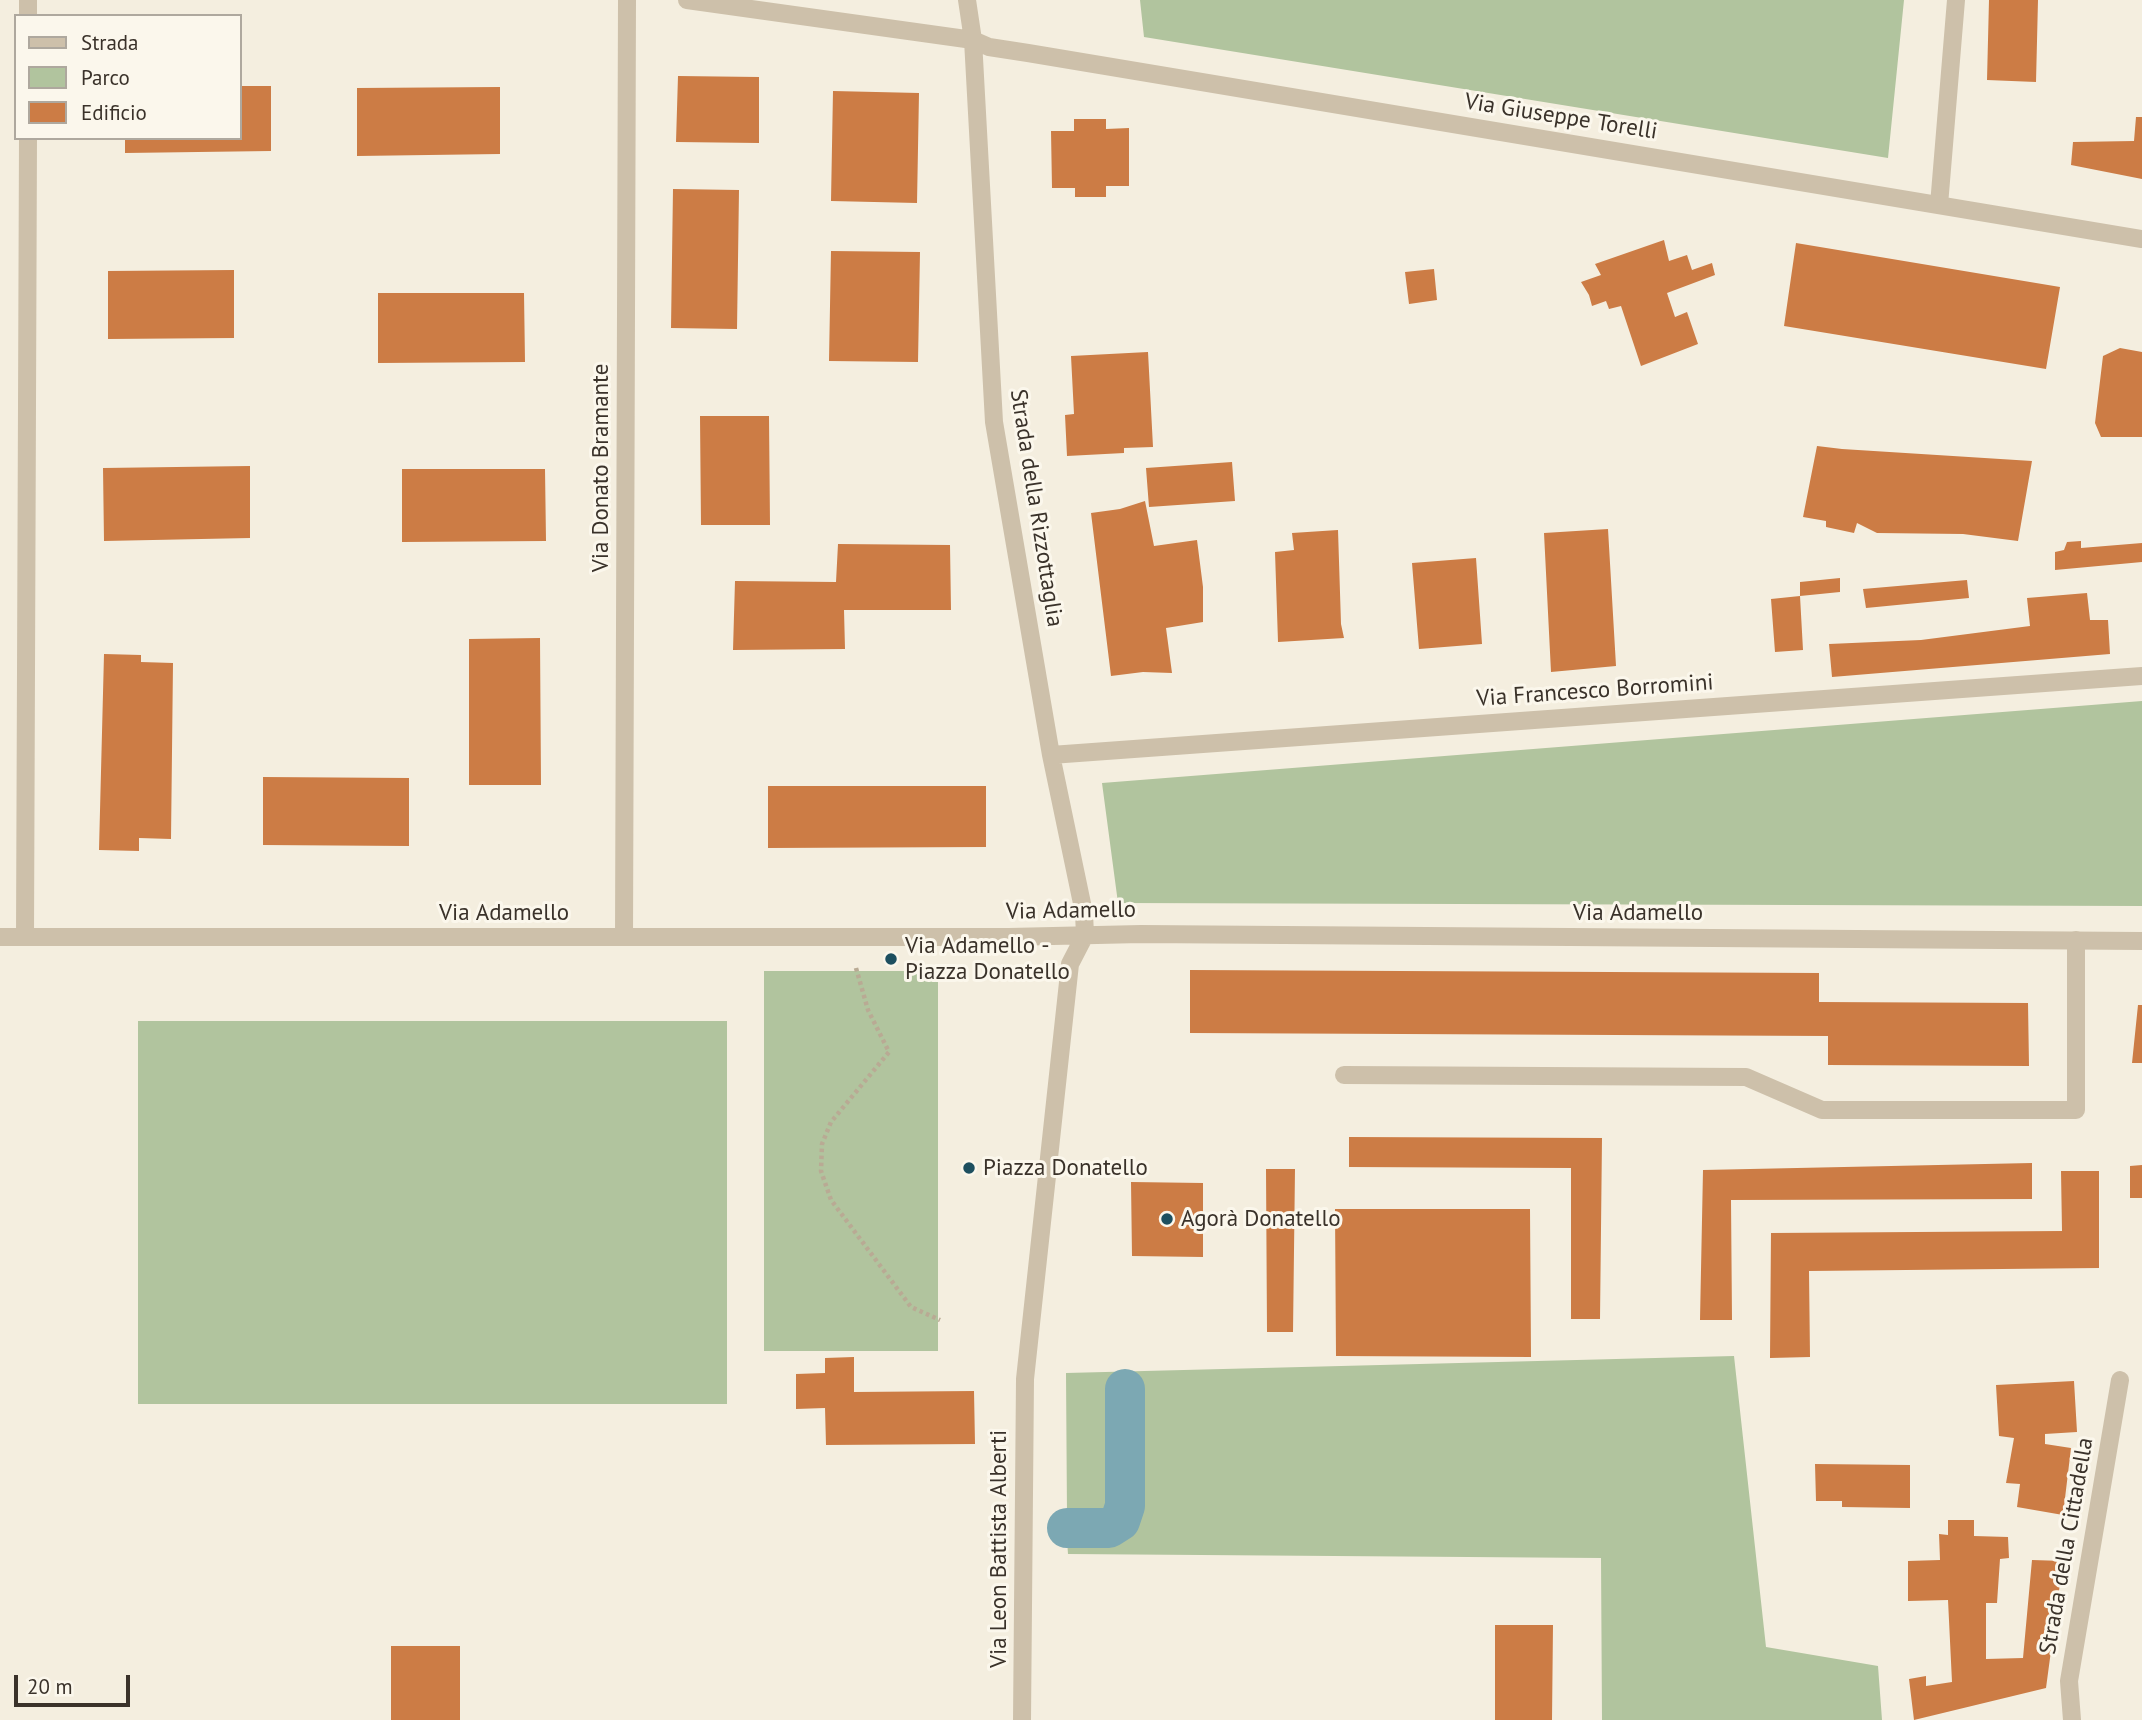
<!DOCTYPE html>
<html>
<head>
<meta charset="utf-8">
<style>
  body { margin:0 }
  #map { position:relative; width:2142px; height:1720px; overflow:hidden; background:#f4eedf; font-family:"PT Sans",sans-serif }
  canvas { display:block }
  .legend { position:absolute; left:14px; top:14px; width:228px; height:126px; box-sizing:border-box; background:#fbf7ec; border:2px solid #aea89e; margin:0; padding:9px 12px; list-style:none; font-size:21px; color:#3a322a }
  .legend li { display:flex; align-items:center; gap:14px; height:35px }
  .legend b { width:35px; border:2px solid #aea89e }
  .scale { position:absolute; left:14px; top:1675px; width:116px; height:32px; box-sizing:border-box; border:4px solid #3a322a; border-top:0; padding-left:9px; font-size:21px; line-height:24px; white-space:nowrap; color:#3a322a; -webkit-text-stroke:5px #fbf7ec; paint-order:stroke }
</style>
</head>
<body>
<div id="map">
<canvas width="2142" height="1720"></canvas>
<ul class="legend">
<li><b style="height:9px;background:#cdc0aa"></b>Strada</li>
<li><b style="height:19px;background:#b1c49e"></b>Parco</li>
<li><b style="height:19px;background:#cc7c45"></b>Edificio</li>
</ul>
<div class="scale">20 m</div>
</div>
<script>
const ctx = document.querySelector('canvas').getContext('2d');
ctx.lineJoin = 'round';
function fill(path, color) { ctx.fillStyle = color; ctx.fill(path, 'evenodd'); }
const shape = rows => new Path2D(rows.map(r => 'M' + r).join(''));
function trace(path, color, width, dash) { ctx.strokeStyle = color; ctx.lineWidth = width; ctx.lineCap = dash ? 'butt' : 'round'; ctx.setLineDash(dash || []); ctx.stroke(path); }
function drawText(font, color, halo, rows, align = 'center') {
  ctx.font = font + ' "PT Sans",sans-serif'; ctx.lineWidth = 6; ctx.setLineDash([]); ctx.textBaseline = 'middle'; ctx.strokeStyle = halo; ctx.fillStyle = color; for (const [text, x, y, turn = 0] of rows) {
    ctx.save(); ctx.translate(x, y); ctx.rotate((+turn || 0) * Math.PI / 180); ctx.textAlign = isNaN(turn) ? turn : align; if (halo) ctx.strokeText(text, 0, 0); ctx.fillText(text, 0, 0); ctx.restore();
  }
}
fill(shape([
  [1140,0,1904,0,1888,158,1144,37],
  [2142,701,2142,906,1118,903,1102,783],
  [764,971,938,971,938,1351,764,1351],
  [138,1021,727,1021,727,1404,138,1404],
  [1734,1356,1766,1647,1878,1666,1882,1720,1602,1720,1601,1558,1068,1554,1067,1540,1115,1541,1133,1531,1141,1512,1142,1427,1111,1428,1113,1508,1103,1514,1067,1515,1066,1373]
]), '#b1c49e');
trace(shape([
  [1067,1528,1109,1528,1120,1521,1125,1506,1125,1389]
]), '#7ca8b3', 40);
fill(shape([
  [1989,0,2038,0,2036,82,1987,80],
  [678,76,759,77,759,143,676,142],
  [240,86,271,86,271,151,125,153,125,138,240,138],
  [500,87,500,154,357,156,357,88],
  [833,91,919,93,917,203,831,201],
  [2136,117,2142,117,2142,179,2071,165,2073,142,2134,141],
  [1074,119,1106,119,1106,129,1129,128,1129,186,1106,186,1106,197,1075,197,1075,188,1052,188,1051,131,1074,131],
  [673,189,739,190,737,329,671,328],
  [1664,240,1669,261,1687,255,1692,270,1712,263,1715,275,1667,293,1675,317,1687,312,1698,344,1641,366,1621,306,1609,309,1606,301,1592,306,1589,295,1581,282,1601,275,1595,264],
  [1796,243,2060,287,2046,369,1784,326],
  [831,251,920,252,918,362,829,361],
  [1434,269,1437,300,1409,304,1405,272],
  [234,270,234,338,108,339,108,271],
  [378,293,524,293,525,362,378,363],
  [2120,348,2142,352,2142,437,2101,437,2095,423,2103,356],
  [1148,352,1153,447,1124,448,1124,453,1067,456,1065,415,1074,414,1071,356],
  [700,416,769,416,770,525,701,525],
  [1817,446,1842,449,2032,461,2018,541,1963,534,1877,533,1857,523,1854,533,1826,527,1826,521,1803,517],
  [1232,462,1235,501,1149,507,1146,468],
  [250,466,250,538,104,541,103,468],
  [402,469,545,469,546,541,402,542],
  [1145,501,1154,546,1197,540,1203,587,1203,622,1166,628,1172,673,1143,672,1111,676,1091,513,1120,509],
  [1608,529,1616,666,1551,672,1544,533],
  [1338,530,1341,624,1344,638,1278,642,1275,552,1294,550,1292,533],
  [2081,541,2081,548,2142,543,2142,562,2055,570,2055,552,2064,550,2067,542],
  [838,544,950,545,951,610,844,610,845,649,733,650,735,581,836,582],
  [1476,558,1482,644,1419,649,1412,563],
  [1840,578,1840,592,1800,596,1800,582],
  [1967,580,1969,598,1866,608,1863,589],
  [2087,593,2090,620,2108,620,2110,654,1832,677,1829,644,1921,640,2030,626,2027,598],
  [1800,596,1803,650,1775,652,1771,599],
  [540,638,541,785,469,785,469,639],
  [104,654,141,655,141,662,173,663,171,839,139,838,139,851,99,850],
  [263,777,409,778,409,846,263,845],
  [768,786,986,786,986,847,768,848],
  [1190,970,1819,973,1819,1002,2028,1003,2029,1066,1828,1065,1828,1036,1190,1033],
  [2138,1005,2142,1005,2142,1063,2132,1063],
  [1349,1137,1602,1138,1600,1319,1571,1319,1571,1168,1349,1167],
  [2032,1163,2032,1199,1731,1200,1732,1320,1700,1320,1703,1170],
  [2142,1165,2142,1198,2130,1198,2130,1166],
  [1266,1169,1295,1169,1293,1332,1267,1332],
  [2061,1171,2099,1171,2099,1268,1809,1271,1810,1357,1770,1358,1771,1233,2062,1231],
  [1131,1182,1203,1183,1203,1257,1132,1256],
  [1335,1209,1530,1209,1531,1357,1336,1356],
  [854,1357,854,1392,974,1391,975,1444,826,1445,825,1408,796,1409,796,1374,825,1373,825,1358],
  [2074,1381,2077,1432,2045,1434,2045,1444,2071,1448,2063,1515,2017,1507,2020,1484,2006,1483,2014,1438,1999,1436,1996,1385],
  [1815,1464,1910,1465,1910,1508,1842,1507,1842,1501,1816,1501],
  [1948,1520,1974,1520,1974,1536,2008,1537,2009,1558,2000,1559,1997,1603,1986,1603,1986,1659,2023,1658,2032,1560,2063,1561,2046,1688,1914,1720,1909,1679,1926,1676,1926,1686,1952,1682,1948,1600,1908,1601,1908,1561,1940,1560,1939,1534,1948,1535],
  [1495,1625,1553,1625,1552,1720,1495,1720],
  [391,1646,460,1646,460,1720,391,1720]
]), '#cc7c45');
trace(shape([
  [856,968,868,1010,889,1052,831,1122,822,1144,821,1171,831,1200,911,1307,940,1320]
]), '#b9aa94', 4.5, [3.5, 3.5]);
trace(shape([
  [1344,1075,1746,1077,1822,1110,2076,1110,2076,940]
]), '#cdc0aa', 18);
trace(shape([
  [687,0,973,40,989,47,1028,53,2142,239],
  [967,0,973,40,994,422,1051,755,1084,913,1085,935],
  [28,16,28,0],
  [1939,205,1956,0],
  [1051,755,2142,676],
  [0,937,1009,937,1141,934,2142,941],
  [25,937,28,138],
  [624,937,627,0],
  [1022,1720,1025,1379,1070,964,1085,935],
  [2072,1720,2069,1681,2120,1380]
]), '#cdc0aa', 18);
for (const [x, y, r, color] of [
  [891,959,7,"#1d4f5f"],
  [969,1168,7,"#1d4f5f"],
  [1167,1219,7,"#1d4f5f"]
]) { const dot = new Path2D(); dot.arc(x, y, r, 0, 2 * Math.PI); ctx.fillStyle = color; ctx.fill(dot); trace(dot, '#fbf7ec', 2.5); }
drawText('23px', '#3a322a', '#fbf7ec', [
  ["Via Giuseppe Torelli",1561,117,9],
  ["Via Donato Bramante",601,468,-90],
  ["Strada della Rizzottaglia",1036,508,81],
  ["Via Francesco Borromini",1595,691,-4],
  ["Via Adamello",1071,911,-1],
  ["Via Adamello",504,913],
  ["Via Adamello",1638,913],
  ["Strada della Cittadella",2067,1546,-80],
  ["Via Leon Battista Alberti",999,1549,-90]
]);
drawText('23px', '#3a322a', '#fbf7ec', [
  ["Via Adamello -",905,946],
  ["Piazza Donatello",905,972],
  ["Piazza Donatello",983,1168],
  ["Agorà Donatello",1181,1219]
], 'left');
</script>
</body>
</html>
